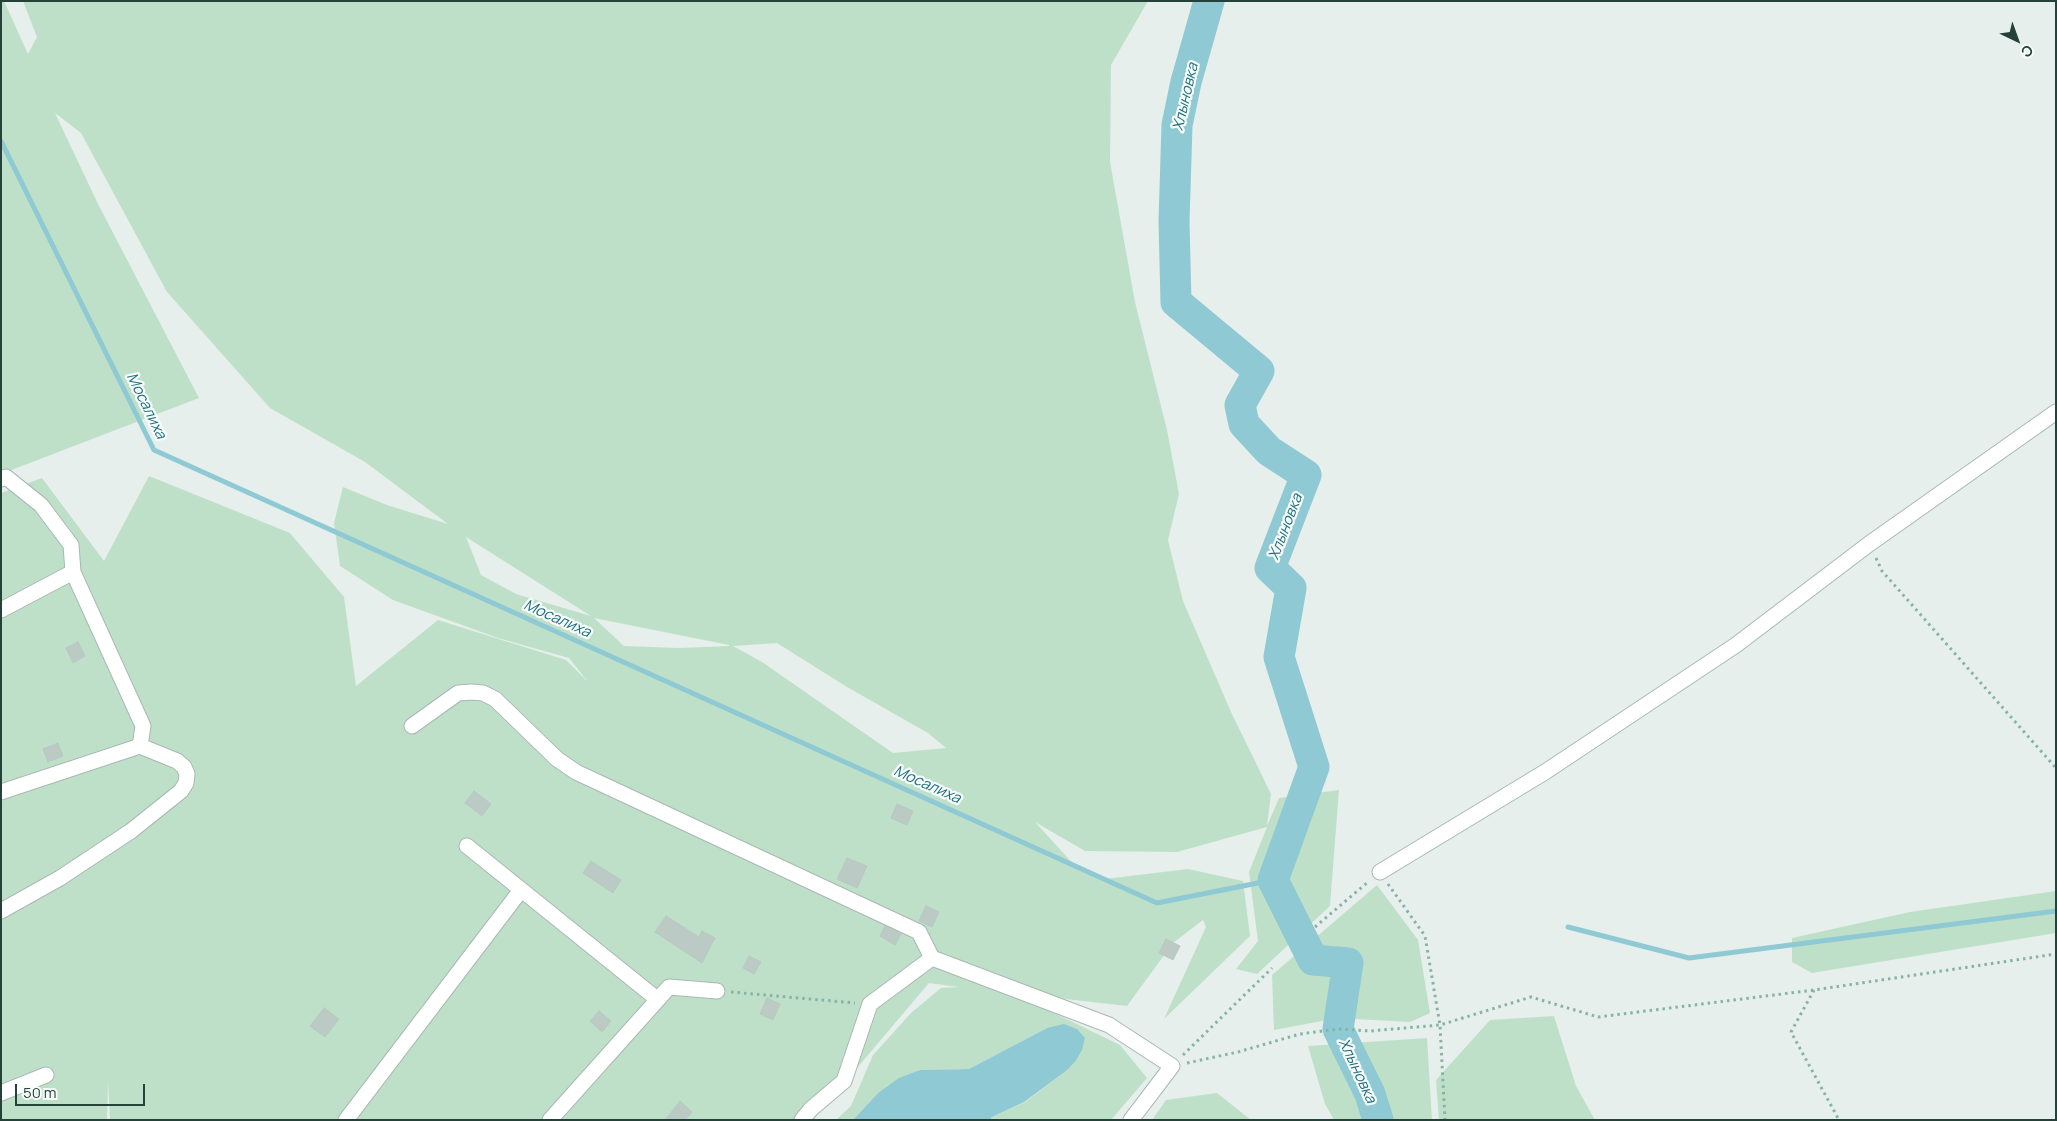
<!DOCTYPE html>
<html>
<head>
<meta charset="utf-8">
<style>
  body { margin:0 }
  #map { position:relative; width:2057px; height:1121px; overflow:hidden; background:#e6efeb; font-family:Manrope,sans-serif }
  canvas { display:block }
  .frame { position:absolute; inset:0; border:2px solid #24423a; pointer-events:none }
  .north { position:absolute; left:1992px; top:15px; width:50px; height:50px; -webkit-text-stroke:4px #f7fbf9; paint-order:stroke; rotate:138deg; font-size:14px; font-weight:700; line-height:20px; text-align:center; color:#24423a }
  .north::after { content:''; display:block; margin:auto; width:18px; height:22px; background:#24423a; clip-path:polygon(50% 0,100% 100%,50% 72%,0 100%) }
  .scale { position:absolute; left:15px; top:1084px; width:130px; height:22px; box-sizing:border-box; border:2px solid #24423a; border-top:0; padding-left:6px; font-size:15px; line-height:18px; white-space:nowrap; color:#24423a; -webkit-text-stroke:4px #f7fbf9; paint-order:stroke }
</style>
</head>
<body>
<div id="map">
<canvas width="2057" height="1121"></canvas>
<div class="frame"></div>
<div class="north">С</div>
<div class="scale">50 m</div>
</div>
<script>
const ctx = document.querySelector('canvas').getContext('2d');
ctx.lineJoin = 'round';
function fill(path, color) { ctx.fillStyle = color; ctx.fill(path, 'evenodd'); }
const shape = rows => new Path2D(rows.map(r => 'M' + r).join(''));
function trace(path, color, width, dash) { ctx.strokeStyle = color; ctx.lineWidth = width; ctx.lineCap = dash ? 'butt' : 'round'; ctx.setLineDash(dash || []); ctx.stroke(path); }
function drawText(font, color, halo, rows, align = 'center') {
  ctx.font = font + ' Manrope,sans-serif'; ctx.lineWidth = 4.5; ctx.setLineDash([]); ctx.textBaseline = 'middle'; ctx.strokeStyle = halo; ctx.fillStyle = color; for (const [text, x, y, turn = 0] of rows) {
    ctx.save(); ctx.translate(x, y); ctx.rotate((+turn || 0) * Math.PI / 180); ctx.textAlign = isNaN(turn) ? turn : align; if (halo) ctx.strokeText(text, 0, 0); ctx.fillText(text, 0, 0); ctx.restore();
  }
}
fill(shape([
  [1,1,4,1,28,54,37,37,23,1,1148,1,1111,65,1110,162,1135,302,1167,430,1179,494,1168,540,1183,601,1231,712,1271,794,1267,826,1279,798,1339,790,1330,906,1257,974,1236,969,1258,941,1249,872,1267,827,1177,852,1085,851,1035,822,1076,867,1105,879,1188,869,1243,881,1250,936,1164,1019,1206,927,1203,920,1173,943,1127,1006,1013,993,1120,1045,1147,1078,1111,1120,990,1120,992,1117,1025,1102,1066,1071,1075,1062,1047,1028,969,1069,920,1070,878,1093,853,1120,836,1120,851,1106,873,1055,911,1013,941,988,958,987,929,983,813,1120,110,1120,108,1081,107,1120,1,1120,1,493,42,478,104,561,149,476,290,533,344,597,356,686,438,620,566,660,588,682,569,658,498,638,393,600,340,566,334,523,343,487,387,505,448,524,365,462,270,408,167,292,81,133,55,113,98,204,199,398,1,474],
  [466,537,591,616,516,594,481,575],
  [594,618,729,645,729,646,679,648,624,646],
  [777,643,847,687,928,733,946,748,893,753,762,662,733,646],
  [1377,885,1418,940,1430,1013,1410,1022,1338,1018,1274,1030,1272,975],
  [2056,891,2056,933,1812,973,1792,962,1792,938,1910,912],
  [1554,1016,1576,1086,1595,1120,1439,1120,1436,1080,1490,1020],
  [1427,1038,1432,1120,1334,1120,1325,1104,1308,1046],
  [1217,1093,1251,1120,1152,1120,1166,1100]
]), '#bfe0c8');
fill(shape([
  [1064,1024,1077,1029,1085,1038,1082,1050,1075,1062,1066,1071,1024,1102,992,1117,990,1120,853,1120,878,1093,899,1078,920,1070,969,1069,1047,1028]
]), '#8ec9d4');
trace(shape([
  [1,141,154,450,1157,903,1273,880],
  [1568,927,1689,958,2056,911]
]), '#8ec9d4', 5);
trace(shape([
  [1209,1,1186,82,1177,125,1174,221,1176,302,1259,371,1240,405,1244,424,1269,451,1306,475,1270,568,1291,588,1279,657,1314,767,1273,880,1313,960,1348,963,1338,1029,1370,1094,1378,1120]
]), '#8ec9d4', 31);
const building = shape([
  [78,642,85,656,73,663,66,648,78,642],
  [58,743,63,756,48,762,43,749,58,743],
  [474,791,491,804,482,816,465,803,474,791],
  [897,804,913,811,907,825,891,818,897,804],
  [847,858,867,866,857,888,837,879,847,858],
  [591,861,621,880,613,893,583,873,591,861],
  [926,906,939,912,932,927,919,921,926,906],
  [666,916,699,937,702,931,715,938,702,963,655,932,666,916],
  [885,926,901,934,895,945,880,936,885,926],
  [1166,939,1180,946,1173,960,1159,953,1166,939],
  [749,956,761,962,754,974,743,968,749,956],
  [767,998,780,1004,773,1020,760,1014,767,998],
  [324,1008,339,1019,325,1037,310,1026,324,1008],
  [599,1011,611,1021,602,1032,590,1021,599,1011],
  [680,1101,692,1112,685,1120,665,1120,680,1101]
]);
fill(building, '#bbcac4');
trace(building, '#b8c9c2', 1);
const minor = shape([
  [1,479,6,477,41,505,71,545,73,572],
  [1,610,73,572,143,726,140,746],
  [412,726,458,693,471,692,483,693,495,699,557,759,576,772,919,932,932,958],
  [1,792,140,746,177,761,184,767,187,774,186,783,181,791,131,831,60,878,1,911],
  [467,846,657,999],
  [1380,872,1545,772,1736,645,1869,544,2056,412],
  [1,1093,46,1075],
  [346,1120,521,890],
  [550,1120,669,987,717,991],
  [802,1120,811,1109,844,1081,870,1004,932,958,1109,1025,1172,1066,1131,1120]
]);
trace(minor, '#a8b8b2', 17);
trace(shape([
  [1876,558,1882,571,2056,768],
  [1388,884,1425,936,1440,1025,1445,1120],
  [1315,927,1368,882],
  [1814,990,1791,1032,1839,1120],
  [731,992,855,1003],
  [1183,1055,1272,968],
  [1187,1063,1238,1052,1300,1034,1338,1029,1370,1031,1440,1025,1531,997,1598,1017,1814,990,2056,954]
]), '#86b3a5', 3, [2.5, 4]);
trace(minor, '#fff', 15);
drawText('italic 15px', '#1c6f80', '#f7fbf9', [
  ["Хлыновка",1186,97,-77],
  ["Мосалиха",146,406,64],
  ["Хлыновка",1286,527,-69],
  ["Мосалиха",557,619,24],
  ["Мосалиха",927,785,24],
  ["Хлыновка",1357,1071,65]
]);
</script>
</body>
</html>
